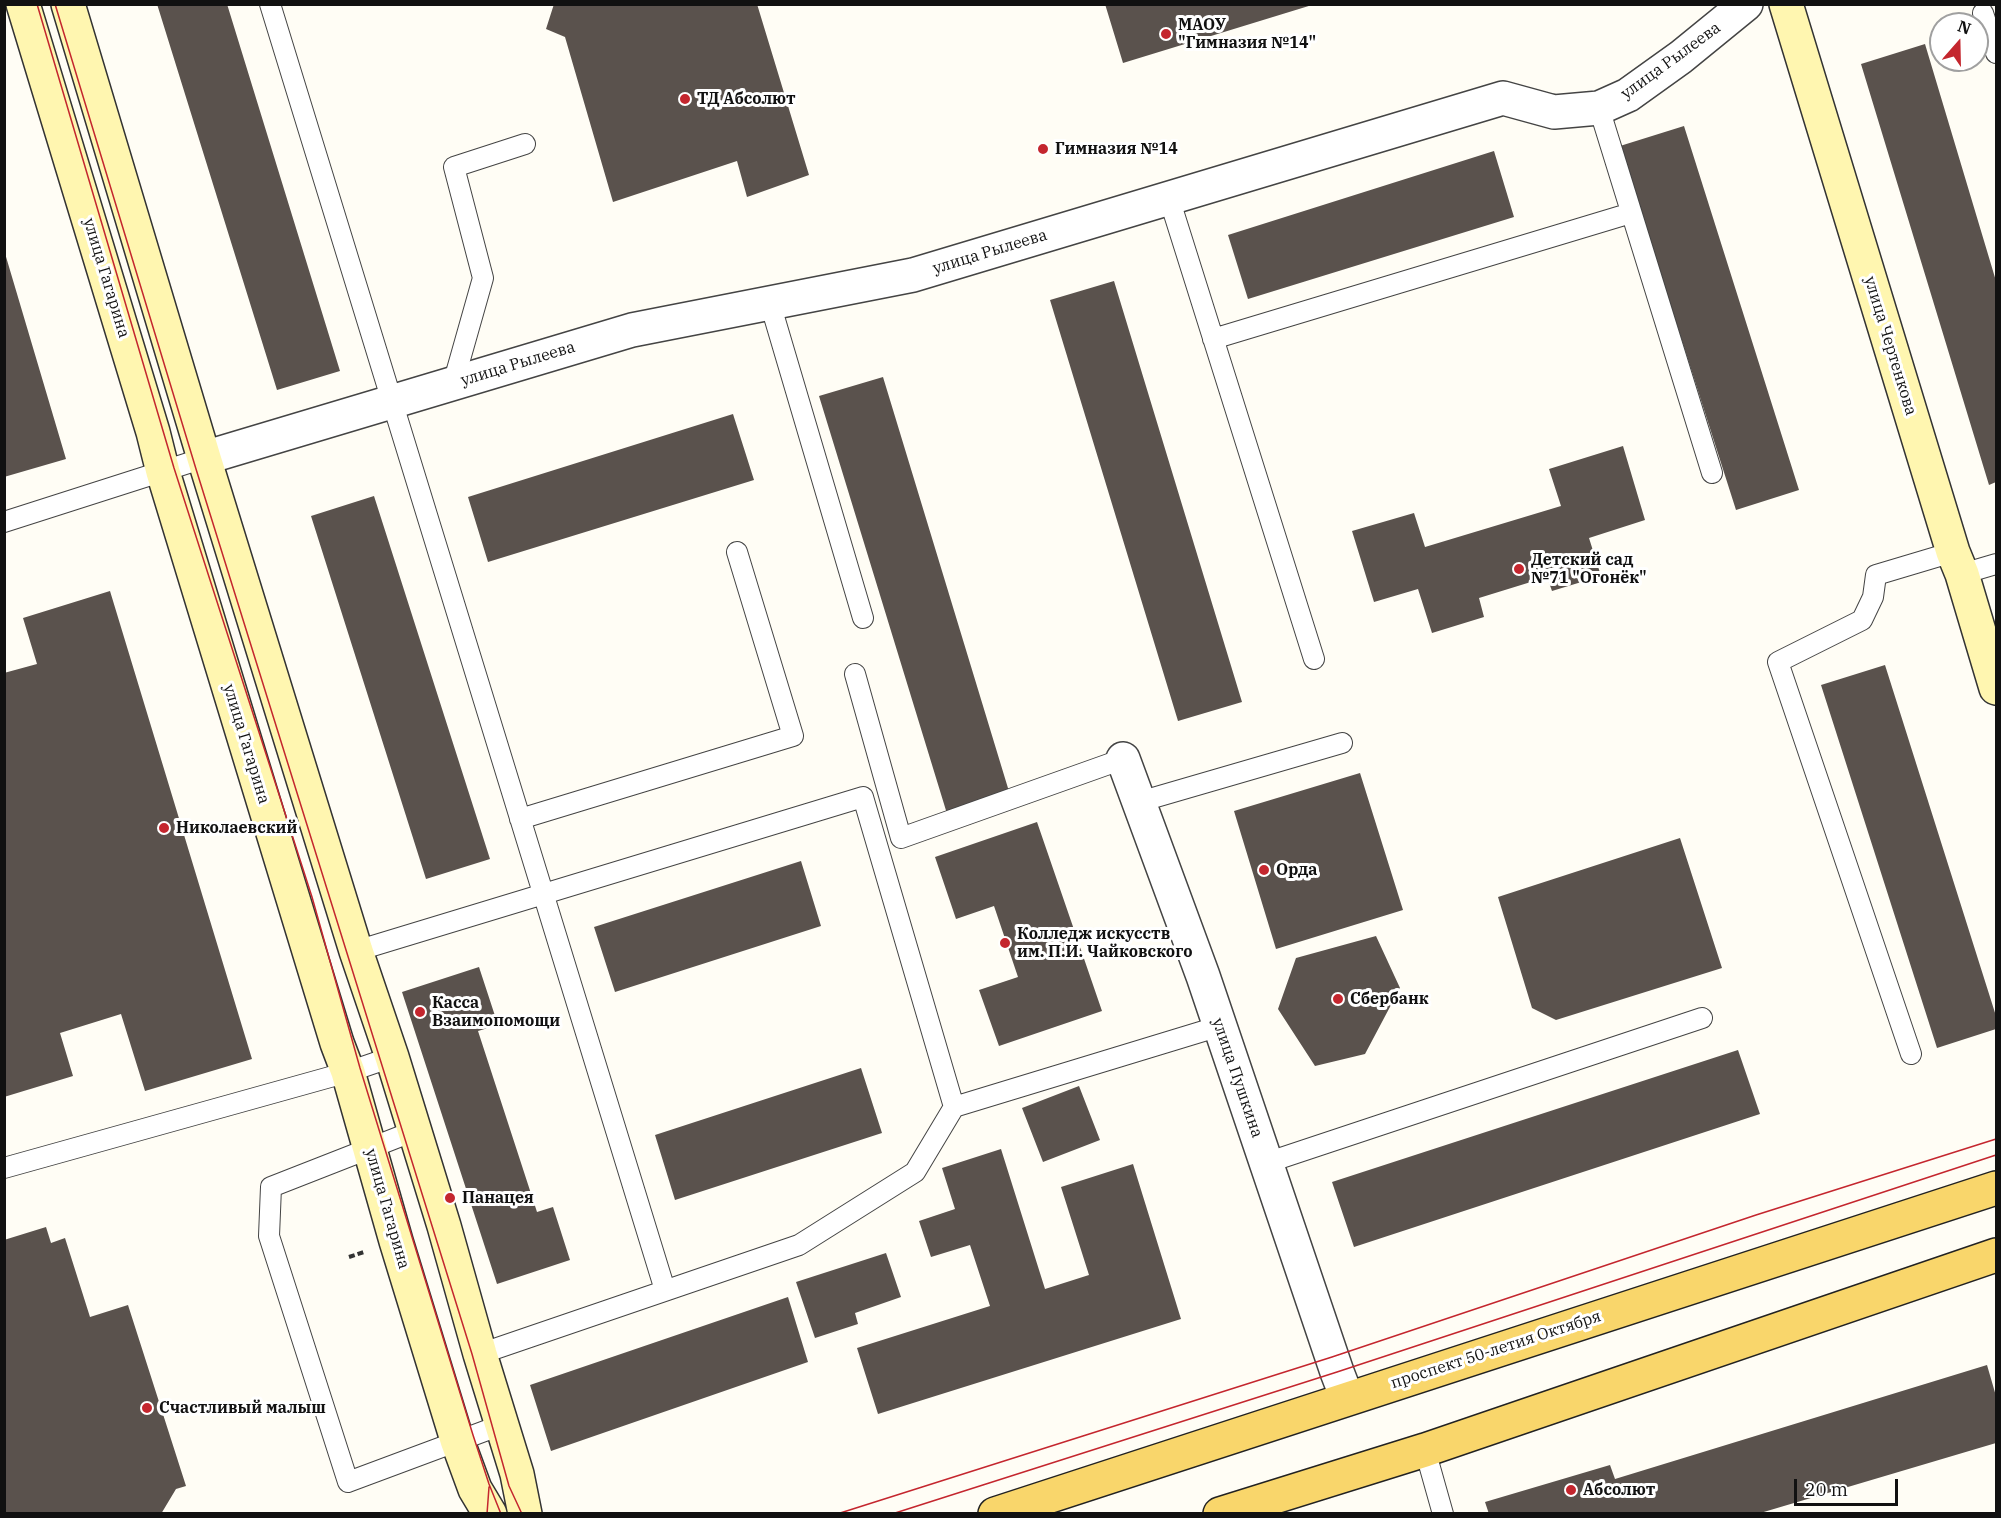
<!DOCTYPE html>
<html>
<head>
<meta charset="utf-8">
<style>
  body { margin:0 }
  #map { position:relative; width:2001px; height:1518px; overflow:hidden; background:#fffdf5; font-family:"IBM Plex Serif",serif }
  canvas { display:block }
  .frame { position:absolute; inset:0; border:6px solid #111; pointer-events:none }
  .north { position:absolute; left:1929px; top:12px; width:60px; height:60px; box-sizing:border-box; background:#fff; border:2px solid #a0a0a0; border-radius:50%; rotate:20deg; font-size:16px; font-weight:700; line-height:24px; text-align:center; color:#111 }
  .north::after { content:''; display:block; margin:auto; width:21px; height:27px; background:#c4262e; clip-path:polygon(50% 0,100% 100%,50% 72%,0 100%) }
  .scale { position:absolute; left:1794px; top:1479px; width:104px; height:27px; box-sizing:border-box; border:3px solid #111; border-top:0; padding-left:8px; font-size:18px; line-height:21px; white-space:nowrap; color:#111; -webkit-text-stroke:4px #fff; paint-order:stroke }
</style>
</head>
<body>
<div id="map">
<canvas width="2001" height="1518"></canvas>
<div class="frame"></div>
<div class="north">N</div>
<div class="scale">20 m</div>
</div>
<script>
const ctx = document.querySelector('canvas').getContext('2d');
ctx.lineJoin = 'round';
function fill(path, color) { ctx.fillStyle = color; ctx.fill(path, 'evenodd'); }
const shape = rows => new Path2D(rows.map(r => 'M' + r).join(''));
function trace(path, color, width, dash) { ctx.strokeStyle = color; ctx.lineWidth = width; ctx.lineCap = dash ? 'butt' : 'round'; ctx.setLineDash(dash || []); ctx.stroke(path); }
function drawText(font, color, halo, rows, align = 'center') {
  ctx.font = font + ' "IBM Plex Serif",serif'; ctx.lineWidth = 6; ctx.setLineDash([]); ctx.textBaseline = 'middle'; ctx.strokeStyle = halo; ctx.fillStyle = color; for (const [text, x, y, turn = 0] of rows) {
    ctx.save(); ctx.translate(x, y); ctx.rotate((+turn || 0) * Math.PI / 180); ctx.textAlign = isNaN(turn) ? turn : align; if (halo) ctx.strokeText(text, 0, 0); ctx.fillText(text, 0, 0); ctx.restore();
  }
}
fill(shape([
  [157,4,227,4,340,371,277,390],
  [554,4,757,4,809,175,747,197,737,161,613,202,565,37,546,29],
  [1105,4,1312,4,1312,5,1123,63],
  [1925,44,1996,281,1996,482,1989,485,1861,64],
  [1684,126,1799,490,1736,510,1620,146],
  [1494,151,1514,217,1248,299,1228,235],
  [4,250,66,459,4,477],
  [1114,281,1242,702,1178,721,1050,300],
  [883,377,1011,798,948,817,819,396],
  [733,414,754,480,488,562,468,497],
  [1623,446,1645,520,1589,538,1601,576,1552,591,1547,577,1479,598,1484,617,1432,633,1418,589,1374,602,1352,531,1414,513,1425,547,1561,506,1549,469],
  [374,496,490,859,426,879,311,516],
  [110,591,252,1059,145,1091,121,1014,60,1033,73,1076,4,1097,4,673,37,664,23,618],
  [1885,665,1996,1016,1996,1029,1937,1048,1821,685],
  [1360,773,1403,910,1276,949,1234,811],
  [1037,822,1102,1011,999,1046,979,990,1018,977,994,906,956,919,935,857],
  [1680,838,1722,968,1556,1020,1532,1008,1498,897],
  [801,861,821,926,615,992,594,927],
  [1376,936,1400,988,1365,1054,1315,1066,1278,1009,1296,958],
  [479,967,498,1025,478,1031,537,1212,553,1207,570,1260,497,1284,402,992],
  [1738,1050,1760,1114,1354,1247,1332,1182],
  [861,1068,882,1133,675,1200,655,1135],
  [1079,1086,1100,1140,1043,1162,1022,1108],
  [1001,1149,1045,1289,1089,1275,1061,1187,1133,1164,1181,1319,878,1414,857,1348,990,1306,970,1245,931,1257,919,1221,955,1209,942,1168],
  [46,1227,51,1243,65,1238,90,1317,128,1305,186,1486,176,1489,161,1514,4,1514,4,1240],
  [886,1253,901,1297,855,1313,858,1324,815,1338,796,1282],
  [788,1297,808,1362,551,1451,530,1385],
  [1987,1365,1996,1396,1996,1443,1757,1514,1489,1514,1485,1502,1610,1465,1615,1479]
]), '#5a524d');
const lane = shape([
  [270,4,665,1290],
  [1983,13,1996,53],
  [1599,108,1712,473],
  [1169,198,1314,659],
  [770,303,863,618],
  [1213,339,1631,213],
  [453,384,483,278,454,167,525,144],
  [4,522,204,458],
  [1962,574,1996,564],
  [855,674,901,838,1123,759],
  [1139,802,1342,743],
  [520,819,793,736,737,552],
  [356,951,863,797,954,1107],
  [1911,1054,1778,662,1862,620,1873,597,1876,575,1953,552],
  [414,1131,271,1187,269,1236,348,1482,501,1425],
  [1266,1163,1702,1018],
  [4,1168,348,1072,392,1057],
  [480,1354,799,1245,915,1172,954,1107,1220,1026],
  [1425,1450,1443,1514]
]);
const street = shape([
  [204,458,632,330,913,275,1503,98,1554,112,1599,108,1628,95,1681,57,1746,4],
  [1123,759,1203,976,1337,1372,1347,1398]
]);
const secondary = shape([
  [23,4,153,432,163,472,337,1043,348,1072,396,1241,457,1440,475,1489,490,1514],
  [68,4,204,458,356,951,392,1057,444,1226,480,1354,517,1474,525,1514],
  [1786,4,1953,552,1962,574,1996,688]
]);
const primary = shape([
  [995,1514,1996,1188],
  [1220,1514,1425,1450,1996,1255]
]);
trace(lane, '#444', 22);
trace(street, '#444', 36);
trace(secondary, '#333', 36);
trace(primary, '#222', 36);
trace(shape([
  [349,1257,364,1252]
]), '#333', 4, [6, 3]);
trace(lane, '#fff', 20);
trace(street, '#fff', 33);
trace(secondary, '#fff6b0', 33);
trace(primary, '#f9d66b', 33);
trace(shape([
  [37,4,174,468,312,897,360,1068,473,1435,489,1484,501,1514],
  [55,4,196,469,472,1354,509,1486,522,1514],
  [487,1514,489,1487],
  [837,1514,1332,1357,1756,1215,1996,1139],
  [892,1514,1337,1372,1996,1155]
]), '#c4262e', 1.5);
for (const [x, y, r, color] of [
  [1166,34,6,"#c4262e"],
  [685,99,6,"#c4262e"],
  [1043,149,6,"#c4262e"],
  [1519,569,6,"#c4262e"],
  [164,828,6,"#c4262e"],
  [1264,870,6,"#c4262e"],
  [1005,943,6,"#c4262e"],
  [1338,999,6,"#c4262e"],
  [420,1012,6,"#c4262e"],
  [450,1198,6,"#c4262e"],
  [147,1408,6,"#c4262e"],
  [1571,1490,6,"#c4262e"]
]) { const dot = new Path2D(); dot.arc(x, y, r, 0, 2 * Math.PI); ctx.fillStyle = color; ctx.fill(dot); trace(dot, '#fff', 2); }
drawText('bold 16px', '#111', '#fff', [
  ["МАОУ",1178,25],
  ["\"Гимназия №14\"",1178,43],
  ["ТД Абсолют",697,99],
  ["Гимназия №14",1055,149],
  ["Детский сад",1531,560],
  ["№71 \"Огонёк\"",1531,578],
  ["Николаевский",176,828],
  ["Орда",1276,870],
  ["Колледж искусств",1017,934],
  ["им. П.И. Чайковского",1017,952],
  ["Сбербанк",1350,999],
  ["Касса",432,1003],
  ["Взаимопомощи",432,1021],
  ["Панацея",462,1198],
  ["Счастливый малыш",159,1408],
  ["Абсолют",1583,1490]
], 'left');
drawText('16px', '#111', '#fff', [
  ["улица Рылеева",1671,61,-36],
  ["улица Рылеева",990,252,-17],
  ["улица Гагарина",106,278,73],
  ["улица Чертенкова",1890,346,73],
  ["улица Рылеева",518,364,-17],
  ["улица Гагарина",246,744,73],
  ["улица Пушкина",1237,1078,71],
  ["улица Гагарина",387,1209,74],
  ["проспект 50-летия Октября",1496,1350,-18]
]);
</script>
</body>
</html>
